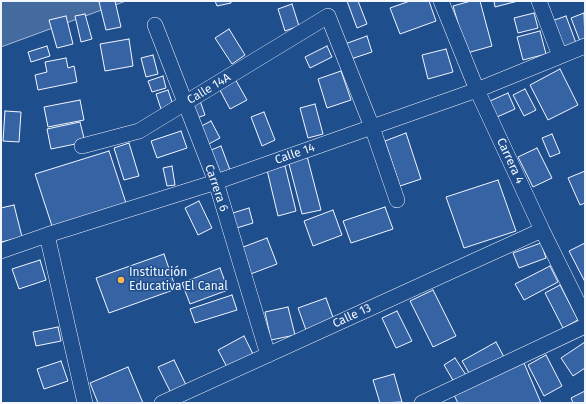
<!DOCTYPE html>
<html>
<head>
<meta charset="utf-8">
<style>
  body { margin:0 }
  #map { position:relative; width:586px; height:404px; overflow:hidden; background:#1f4e8c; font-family:"Fira Sans",sans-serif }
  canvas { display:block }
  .frame { position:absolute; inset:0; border:2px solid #f2f6ff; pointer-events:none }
</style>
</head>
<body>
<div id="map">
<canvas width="586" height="404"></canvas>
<div class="frame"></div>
</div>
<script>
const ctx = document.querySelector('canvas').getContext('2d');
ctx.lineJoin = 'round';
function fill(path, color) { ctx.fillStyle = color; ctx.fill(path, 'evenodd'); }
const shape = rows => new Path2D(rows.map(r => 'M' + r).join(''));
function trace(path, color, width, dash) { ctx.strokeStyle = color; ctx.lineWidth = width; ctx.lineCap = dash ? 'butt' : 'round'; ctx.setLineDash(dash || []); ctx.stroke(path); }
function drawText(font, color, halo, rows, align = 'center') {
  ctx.font = font + ' "Fira Sans",sans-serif'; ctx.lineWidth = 3; ctx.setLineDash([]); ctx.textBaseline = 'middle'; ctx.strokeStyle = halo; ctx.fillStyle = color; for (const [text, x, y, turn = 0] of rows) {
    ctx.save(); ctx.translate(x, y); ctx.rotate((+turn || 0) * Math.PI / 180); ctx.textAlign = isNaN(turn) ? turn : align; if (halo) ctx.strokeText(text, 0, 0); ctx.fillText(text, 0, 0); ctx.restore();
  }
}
const water = shape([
  [1,1,126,1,1,47,1,1]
]);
fill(water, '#446ba0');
trace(water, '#a8bbd7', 1);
const building = shape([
  [104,1,115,1,121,27,106,30,99,2,104,1],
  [215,1,231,1,231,3,217,6,215,1],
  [347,1,358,1,367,24,357,28,347,1],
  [410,1,429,1,436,21,400,34,390,8,410,1],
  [471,1,480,1,492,46,467,53,453,6,471,1],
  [494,1,518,1,495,7,494,1],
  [292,4,299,26,285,31,278,9,292,4],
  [534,13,538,28,518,33,514,18,534,13],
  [584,13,585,42,581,44,571,18,584,13],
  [85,14,92,39,81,42,75,16,85,14],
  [66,16,73,44,57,48,49,20,66,16],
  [566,16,576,43,559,50,549,22,566,16],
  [229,29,245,55,232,64,215,38,229,29],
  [540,31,546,54,523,60,517,37,540,31],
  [367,36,372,52,351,59,345,44,367,36],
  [129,39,133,66,105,71,100,44,129,39],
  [47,46,50,56,31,62,28,52,47,46],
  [327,46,332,57,310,68,305,57,327,46],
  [446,49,453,72,428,79,422,55,446,49],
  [153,55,158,74,146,77,141,58,153,55],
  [66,58,68,68,74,66,77,82,38,90,35,75,47,72,45,62,66,58],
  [560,69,578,105,548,120,530,85,560,69],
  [230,70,247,100,230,109,214,79,230,70],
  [341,71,351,100,327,108,318,79,341,71],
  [163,76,166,88,152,92,148,81,163,76],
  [525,89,536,110,524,116,513,95,525,89],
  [168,90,173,105,161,109,156,94,168,90],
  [197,92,205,115,189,121,197,92],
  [508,93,515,109,497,117,490,101,508,93],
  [80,100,84,120,48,127,44,107,80,100],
  [315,104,323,134,308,138,300,108,315,104],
  [5,111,21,112,19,142,3,141,5,111],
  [264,112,275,140,262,146,251,117,264,112],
  [211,121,220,138,203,147,194,130,211,121],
  [80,122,85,142,51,149,47,129,80,122],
  [181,131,187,148,157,158,151,141,181,131],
  [406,133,421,179,400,186,385,141,406,133],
  [552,134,560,153,550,157,542,138,552,134],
  [129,143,139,176,124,180,114,148,129,143],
  [221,146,230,170,214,176,206,152,221,146],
  [537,148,552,178,533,187,518,157,537,148],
  [109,151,126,203,52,226,35,174,109,151],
  [307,156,321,210,302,214,288,160,307,156],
  [172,166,175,185,167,186,163,168,172,166],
  [285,166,296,211,278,216,267,170,285,166],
  [585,171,585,203,580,205,568,178,585,171],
  [498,180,516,231,464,248,446,197,498,180],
  [199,201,212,228,198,235,185,208,199,201],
  [14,205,22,237,1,242,1,208,14,205],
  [385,207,393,229,351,243,343,221,385,207],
  [249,208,253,223,227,231,223,216,249,208],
  [333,210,342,235,313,246,304,221,333,210],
  [267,238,277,264,248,275,238,249,267,238],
  [541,243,546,258,519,268,513,253,541,243],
  [585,243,585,282,569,251,585,243],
  [164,254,176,289,109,313,96,278,164,254],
  [40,260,46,280,19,289,12,269,40,260],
  [550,266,558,282,524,300,515,284,550,266],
  [220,268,228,290,190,304,182,283,220,268],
  [560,285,578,320,563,328,545,293,560,285],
  [433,290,456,336,433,347,410,301,433,290],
  [232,295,237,310,195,323,190,309,232,295],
  [326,298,334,320,306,330,298,308,326,298],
  [288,307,295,335,271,340,265,312,288,307],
  [397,311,412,341,396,348,382,318,397,311],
  [58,327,61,341,36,346,33,332,58,327],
  [244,336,254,356,228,369,218,350,244,336],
  [496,342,505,359,472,378,462,361,496,342],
  [585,342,585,368,573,376,561,358,585,342],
  [546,355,562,386,544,396,528,365,546,355],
  [455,358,466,375,454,382,444,365,455,358],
  [174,360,186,385,171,393,158,367,174,360],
  [61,361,68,381,44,389,37,369,61,361],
  [524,363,541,403,458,403,453,393,524,363],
  [128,367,143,403,98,403,90,383,128,367],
  [394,374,402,402,380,403,373,380,394,374],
  [585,391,585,403,573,403,571,398,585,391]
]);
fill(building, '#3563a3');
trace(building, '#f2f6ff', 1);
const street = shape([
  [441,1,477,90,542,230,585,317],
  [539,1,560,56],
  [155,25,216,182,268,355],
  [82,146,139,131,328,16,372,127,397,200],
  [47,235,85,403],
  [1,251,47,235,216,182,372,127,477,90,585,46],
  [162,403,542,230],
  [422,403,585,326]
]);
trace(street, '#f2f6ff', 16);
trace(street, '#1f4e8c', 15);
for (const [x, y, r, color] of [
  [121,280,4,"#ffb74d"]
]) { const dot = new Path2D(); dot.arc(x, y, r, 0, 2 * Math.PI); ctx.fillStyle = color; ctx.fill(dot); trace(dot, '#1f4e8c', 1.5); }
drawText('12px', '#f2f6ff', '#1f4e8c', [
  ["Calle 14A",209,89,-31],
  ["Calle 14",295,154,-19],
  ["Carrera 4",510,161,65],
  ["Carrera 6",216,188,71],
  ["Calle 13",352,316,-25]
]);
drawText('12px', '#f2f6ff', '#1f4e8c', [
  ["Institución",129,273],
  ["Educativa El Canal",129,287]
], 'left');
</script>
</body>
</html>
